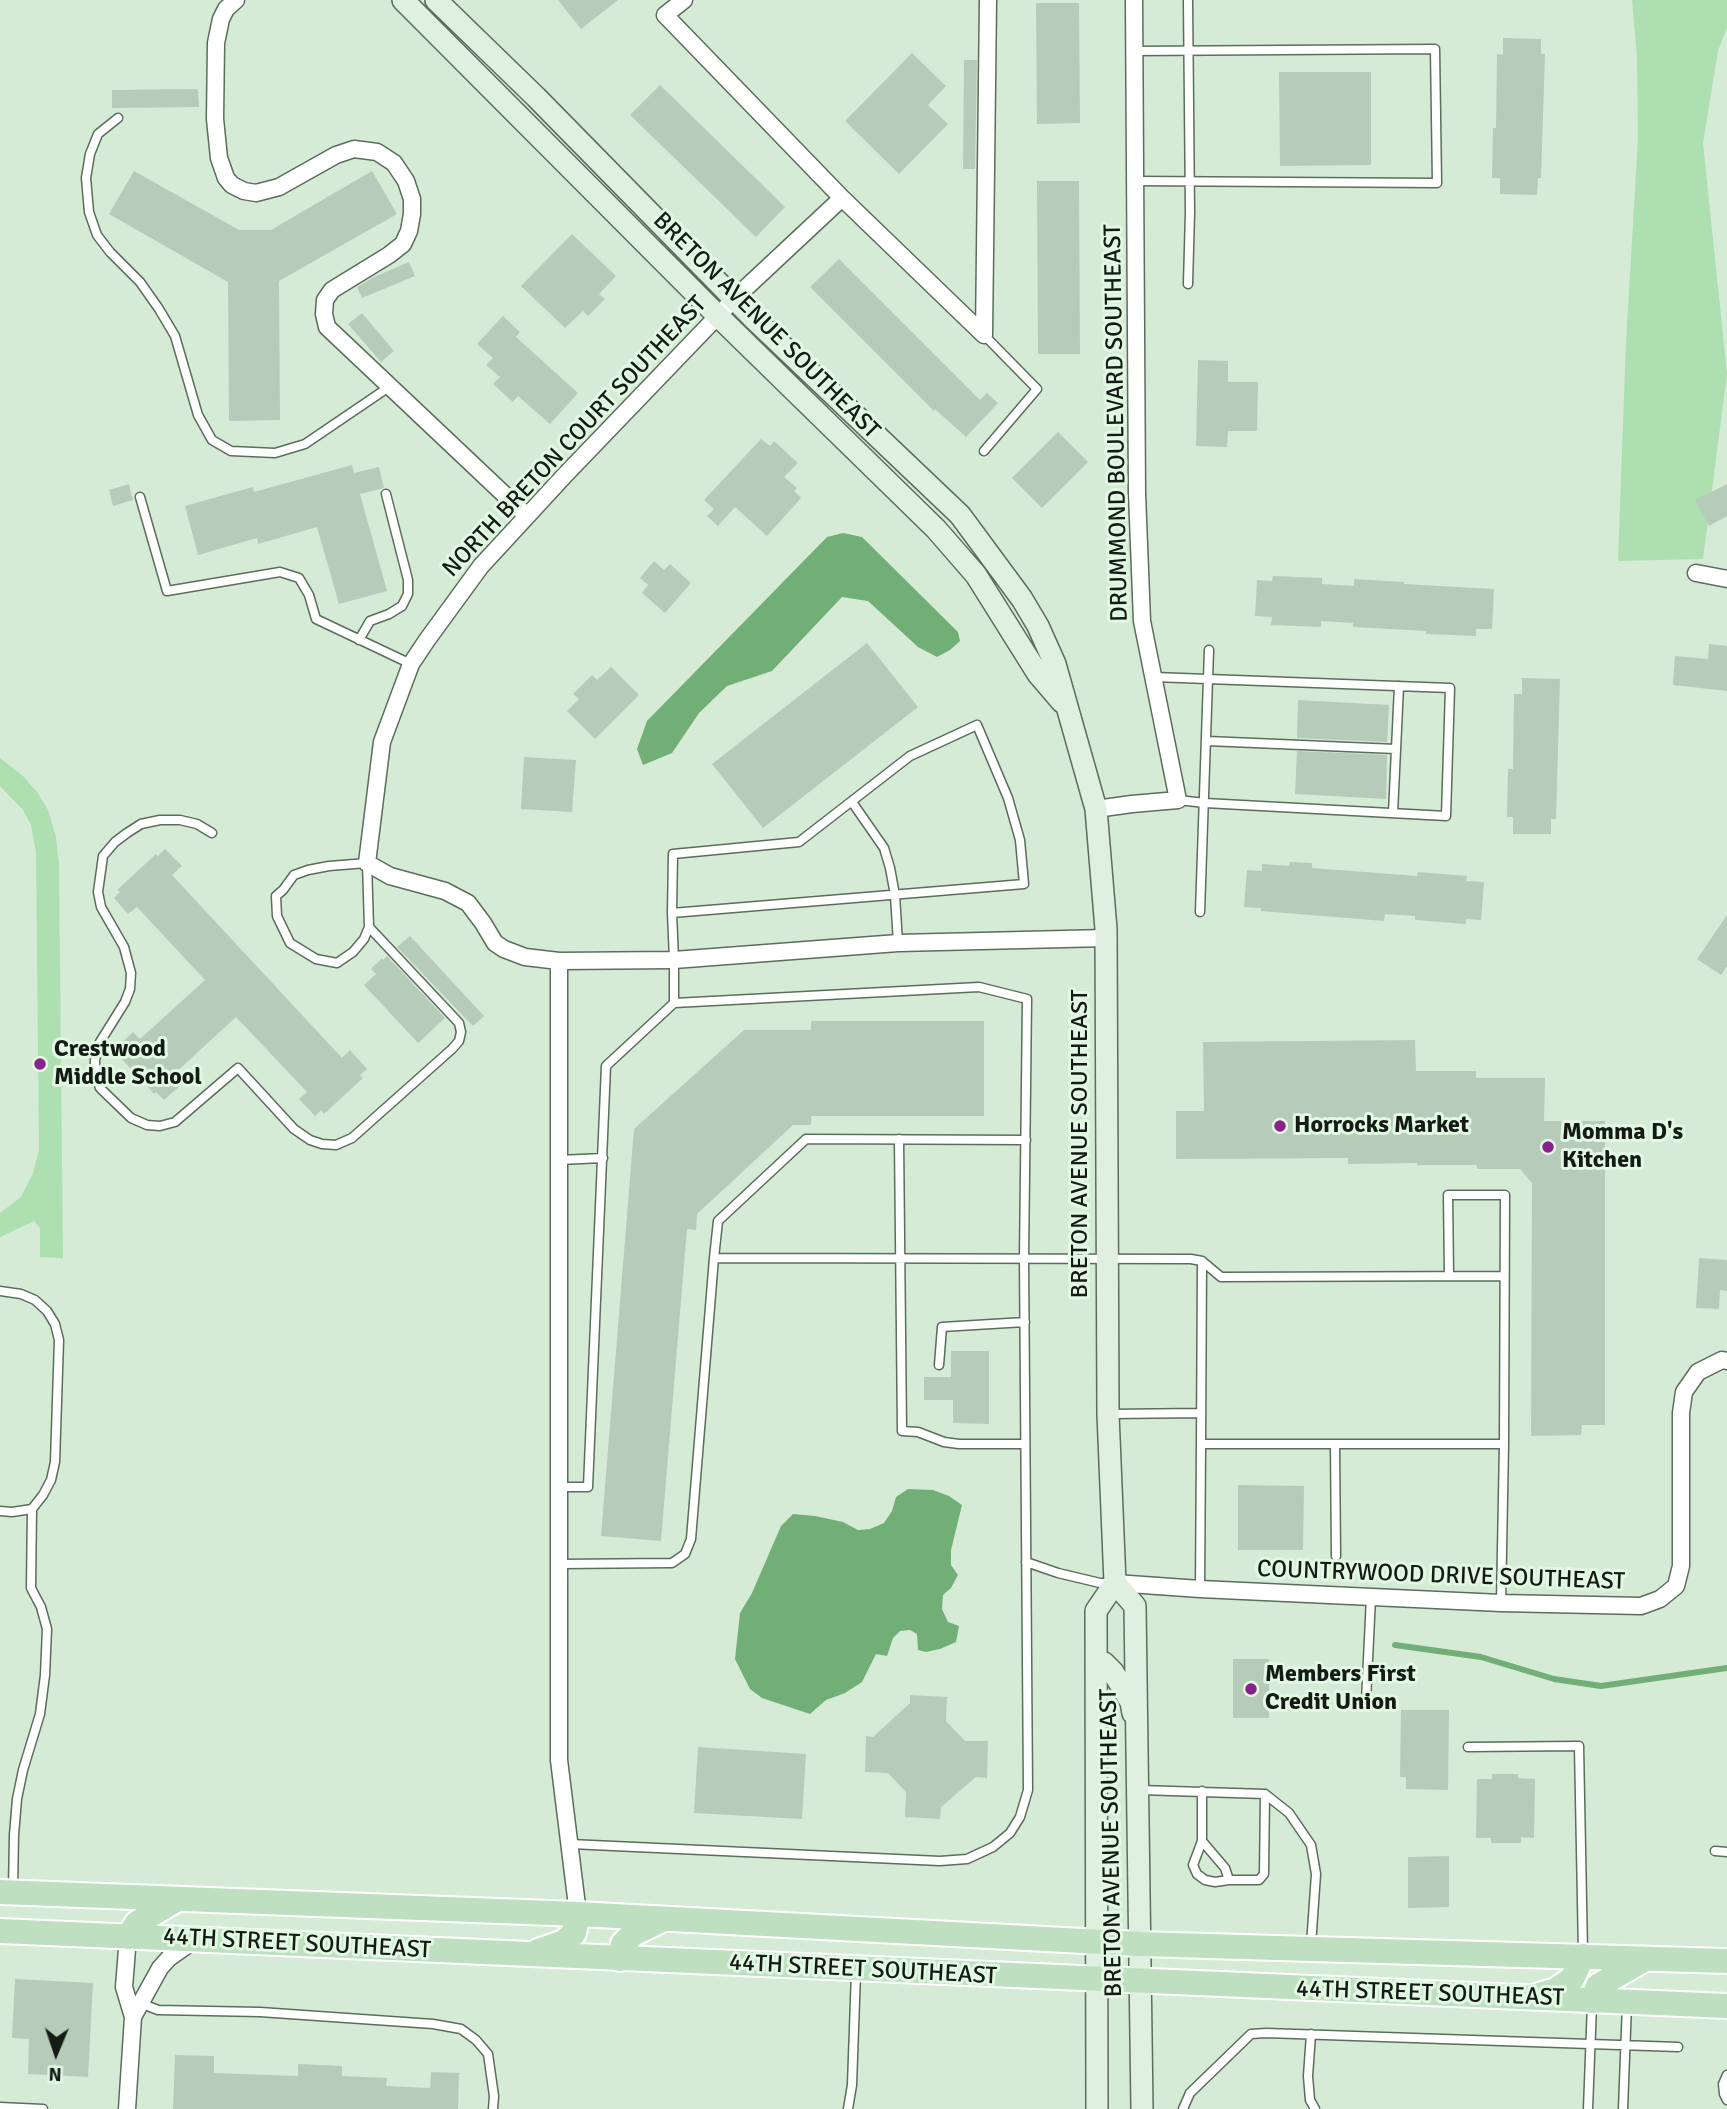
<!DOCTYPE html>
<html>
<head>
<meta charset="utf-8">
<style>
  body { margin:0 }
  #map { position:relative; width:1727px; height:2109px; overflow:hidden; background:#d5ebd6; font-family:Signika,sans-serif }
  canvas { display:block }
  .north { position:absolute; left:21px; top:2018px; width:70px; height:70px; -webkit-text-stroke:5px #e2f8e3; paint-order:stroke; rotate:182deg; font-size:19px; font-weight:700; line-height:28px; text-align:center; color:#131b14 }
  .north::after { content:''; display:block; margin:auto; width:24px; height:32px; background:#131b14; clip-path:polygon(50% 0,100% 100%,50% 72%,0 100%) }
</style>
</head>
<body>
<div id="map">
<canvas width="1727" height="2109"></canvas>
<div class="north">N</div>
</div>
<script>
const ctx = document.querySelector('canvas').getContext('2d');
ctx.lineJoin = 'round';
function fill(path, color) { ctx.fillStyle = color; ctx.fill(path, 'evenodd'); }
const shape = rows => new Path2D(rows.map(r => 'M' + r).join(''));
function trace(path, color, width, dash) { ctx.strokeStyle = color; ctx.lineWidth = width; ctx.lineCap = dash ? 'butt' : 'round'; ctx.setLineDash(dash || []); ctx.stroke(path); }
function drawText(font, color, halo, rows, align = 'center') {
  ctx.font = font + ' Signika,sans-serif'; ctx.lineWidth = 6; ctx.setLineDash([]); ctx.textBaseline = 'middle'; ctx.strokeStyle = halo; ctx.fillStyle = color; for (const [text, x, y, turn = 0] of rows) {
    ctx.save(); ctx.translate(x, y); ctx.rotate((+turn || 0) * Math.PI / 180); ctx.textAlign = isNaN(turn) ? turn : align; if (halo) ctx.strokeText(text, 0, 0); ctx.fillText(text, 0, 0); ctx.restore();
  }
}
fill(shape([
  [1632,0,1727,0,1727,27,1718,51,1703,143,1727,374,1703,559,1618,561,1626,342,1638,139,1637,58],
  [0,758,24,777,38,793,48,810,56,837,59,864,63,1258,40,1257,40,1228,34,1221,0,1237,0,1213,21,1197,33,1173,39,1150,36,853,31,825,23,810,0,786]
]), '#addfb1');
fill(shape([
  [843,533,862,537,958,632,960,641,950,650,937,657,918,647,868,601,842,597,772,671,727,686,699,713,672,753,643,765,637,749,647,721,827,537],
  [908,1489,933,1490,949,1496,962,1505,951,1550,951,1565,958,1575,951,1588,943,1595,942,1609,948,1622,959,1626,956,1642,940,1649,926,1652,918,1650,917,1634,910,1630,900,1631,893,1638,887,1656,876,1654,862,1682,845,1693,826,1700,810,1714,762,1698,750,1689,735,1659,740,1613,752,1593,781,1526,793,1514,815,1516,843,1522,858,1530,870,1529,884,1523,892,1511,896,1497]
]), '#71af77');
trace(shape([
  [1395,1645,1481,1657,1554,1679,1601,1686,1727,1668]
]), '#71af77', 6);
fill(shape([
  [558,0,618,0,581,29],
  [1036,3,1079,3,1080,123,1037,124],
  [1503,38,1541,39,1541,54,1545,54,1541,178,1538,178,1537,195,1500,194,1500,178,1492,178,1493,128,1496,128,1497,54,1503,55],
  [912,53,946,86,928,105,948,124,899,174,845,121],
  [964,60,977,60,975,169,963,169],
  [1279,72,1371,72,1371,165,1280,166],
  [660,85,785,207,756,237,630,115],
  [198,89,199,107,112,108,112,90],
  [134,171,239,230,271,230,372,171,397,214,279,281,280,420,229,421,228,282,109,214],
  [1037,181,1079,181,1080,354,1038,354],
  [572,234,616,276,599,294,605,299,588,316,583,311,565,328,521,286],
  [839,259,980,400,987,393,998,403,966,437,935,409,934,411,810,287],
  [409,262,415,276,362,298,357,287,374,277],
  [362,313,394,351,381,362,348,324],
  [503,316,520,332,516,337,578,393,550,424,518,396,513,402,493,384,500,377,486,365,493,358,477,344],
  [1198,360,1228,361,1228,382,1258,382,1257,431,1228,431,1227,447,1196,446],
  [1058,432,1088,462,1042,508,1012,478],
  [761,439,770,446,774,441,798,463,784,477,797,488,794,491,801,498,767,536,735,507,718,526,707,516,714,509,704,500],
  [352,465,354,473,379,467,384,488,360,494,387,591,339,604,317,527,258,544,257,538,198,555,185,506,253,487,254,492],
  [129,484,133,500,113,506,109,490],
  [1727,484,1727,516,1709,526,1695,500],
  [654,561,664,570,670,564,691,583,665,613,642,593,648,585,640,578],
  [1273,576,1322,578,1322,584,1354,586,1354,579,1404,582,1404,584,1494,589,1492,629,1476,629,1476,636,1426,634,1426,631,1353,627,1353,623,1321,621,1321,627,1271,625,1272,617,1255,616,1257,580,1272,581],
  [867,643,918,707,763,828,712,764],
  [1709,644,1727,646,1727,691,1673,685,1675,656,1708,659],
  [611,667,639,695,595,739,567,711,579,699,573,694,592,675,597,680],
  [1522,678,1560,679,1556,819,1551,819,1551,834,1513,834,1513,817,1507,817,1508,769,1513,769,1514,694,1522,694],
  [1298,700,1389,705,1387,742,1297,738],
  [1297,751,1387,755,1386,799,1295,794],
  [524,757,576,760,572,812,521,809],
  [165,849,182,866,172,875,342,1058,350,1050,367,1069,360,1075,363,1078,324,1114,321,1110,315,1116,299,1099,307,1092,236,1017,173,1075,182,1084,164,1100,156,1092,154,1094,119,1056,122,1054,116,1048,133,1032,140,1039,205,980,137,907,128,914,114,898,120,892,117,890,156,854,158,856],
  [1290,862,1312,863,1312,868,1417,876,1418,872,1467,876,1466,881,1484,882,1481,920,1466,919,1466,924,1415,920,1415,916,1385,914,1384,921,1261,911,1261,908,1244,907,1247,870,1262,871,1262,864,1289,866],
  [1727,915,1727,966,1721,975,1697,959],
  [410,936,484,1016,473,1026,397,947],
  [387,956,445,1018,418,1043,364,985,376,974,371,969,382,958,383,960],
  [811,1021,984,1021,984,1116,811,1116,811,1125,793,1125,697,1214,696,1230,687,1229,661,1541,601,1536,634,1129,744,1030,811,1030],
  [1415,1040,1416,1071,1476,1071,1476,1078,1545,1078,1544,1121,1605,1121,1605,1425,1582,1425,1581,1435,1531,1436,1532,1183,1520,1169,1477,1169,1477,1165,1417,1165,1417,1163,1348,1164,1348,1158,1176,1159,1176,1111,1204,1111,1203,1042],
  [1699,1258,1727,1260,1727,1291,1720,1290,1719,1309,1696,1308],
  [951,1351,989,1351,989,1424,953,1423,953,1400,924,1400,924,1377,951,1377],
  [1238,1485,1304,1486,1303,1550,1238,1550],
  [1233,1659,1269,1659,1269,1718,1233,1718],
  [910,1695,947,1697,946,1721,965,1741,988,1741,987,1778,976,1777,941,1807,940,1819,905,1817,906,1792,888,1773,865,1772,866,1736,873,1737,910,1703],
  [1401,1710,1449,1710,1448,1790,1406,1789,1406,1777,1400,1777],
  [698,1747,806,1754,802,1819,694,1813],
  [1492,1774,1518,1774,1518,1778,1535,1779,1534,1838,1521,1837,1521,1843,1491,1843,1491,1838,1476,1838,1477,1779,1492,1779],
  [1449,1856,1449,1907,1408,1908,1408,1857],
  [15,1979,93,1983,88,2077,28,2074,29,2039,12,2038],
  [175,2055,214,2056,214,2073,298,2076,298,2064,342,2066,342,2076,387,2078,386,2086,430,2088,431,2072,459,2073,458,2109,173,2109]
]), '#b7ccb8');
const service = shape([
  [1134,51,1435,49,1437,183,1135,181],
  [118,118,98,134,90,154,86,178,89,212,97,235,110,252,140,282,159,309,175,336,198,415,212,440,231,451,275,453,305,444,389,387],
  [1188,284,1190,212,1188,0],
  [984,451,1037,389,984,335],
  [140,497,167,591,280,572,299,578,309,595,316,619,411,664],
  [359,640,370,621,389,614,402,606,408,594,408,580,386,494],
  [1154,677,1450,688,1446,816,1205,803,1178,800],
  [977,725,1008,798,1020,840,1024,884,672,913,673,854,799,842,910,756,977,725],
  [1207,741,1396,749],
  [852,802,884,848,890,868,895,895,898,943],
  [1393,813,1399,686],
  [212,833,197,824,180,820,160,820,141,824,127,833,115,842,103,856,98,892,101,907,124,947,131,973,130,989,125,1002,100,1042,95,1060,95,1073,100,1088,131,1118,147,1125,160,1126,175,1122,238,1068,294,1129,310,1140,322,1144,336,1145,352,1138,452,1049,459,1041,461,1032,459,1023,369,927],
  [367,863,369,927,364,939,353,952,337,963,316,959,290,943,277,916,276,896,283,890,294,875,308,870,329,866,367,863],
  [1200,912,1209,650],
  [672,913,674,960,674,1003],
  [899,1139,902,1431,918,1432,944,1442,959,1444,1025,1444],
  [559,1160,603,1158],
  [714,1258,718,1221,806,1139,1026,1140],
  [1202,1261,1201,1444,1504,1444,1505,1195,1448,1195,1449,1276],
  [0,1291,21,1294,35,1300,47,1311,55,1324,59,1340,55,1462,51,1480,43,1495,32,1509,31,1588,41,1607,47,1629,45,1675,40,1714,23,1770,17,1799,14,1835,13,1890],
  [939,1365,942,1327,1025,1322],
  [1110,1414,1201,1413],
  [1335,1444,1336,1556],
  [559,1487,588,1487,606,1066,674,1003,979,987,1027,999,1024,1259,1028,1790,1020,1817,1010,1833,993,1847,967,1859,940,1861,570,1844],
  [0,1511,12,1512,32,1509],
  [1026,1562,1058,1573,1100,1583,1112,1583],
  [560,1564,672,1563,685,1554,691,1539,714,1258,1191,1259,1202,1261,1221,1277,1504,1276],
  [1200,1589,1201,1444],
  [1501,1603,1504,1444],
  [1366,1701,1371,1597],
  [1468,1747,1579,1746,1583,1953],
  [1140,1790,1265,1794,1289,1813,1311,1845,1316,1874,1311,1945],
  [1202,1791,1202,1841,1193,1865,1197,1874,1205,1880,1215,1882,1229,1880,1259,1880,1264,1874,1265,1794],
  [1202,1841,1225,1868,1229,1880],
  [1715,1851,1727,1852],
  [140,2003,158,2010,260,2012,433,2024,461,2029,476,2040,488,2054,494,2096,493,2109],
  [1311,2034,1308,2076,1310,2100,1315,2109],
  [1727,2075,1723,2084,1724,2094,1727,2100],
  [0,2107,43,2109],
  [848,2109,852,2085,856,1972],
  [1183,2109,1190,2093,1251,2034,1266,2033,1678,2047],
  [1588,2109,1592,2004],
  [1623,2109,1627,2004]
]);
const minor = shape([
  [236,0,226,9,221,19,216,43,215,119,219,158,226,178,232,185,244,191,256,193,279,187,336,155,354,149,377,152,394,163,406,181,412,199,412,214,409,231,403,244,389,255,332,290,325,300,324,314,327,327,527,516],
  [684,0,665,15,842,198,984,335,988,0],
  [842,198,735,298,565,475,481,566,427,640,411,664,382,742,367,863,390,876,445,891,468,903,483,923,495,943,504,949,525,957,559,961,674,960,898,943,1106,938],
  [1696,573,1727,579],
  [1096,809,1132,804,1178,800,1142,621,1137,494,1134,0],
  [559,961,559,1760,578,1914],
  [1115,1583,1200,1589,1501,1603,1641,1606,1660,1599,1676,1586,1681,1566,1681,1413,1684,1392,1698,1372,1722,1360,1727,1361],
  [133,2017,160,1968,169,1958,196,1939],
  [127,2109,133,2017,124,1987,128,1937]
]);
const secondary = shape([
  [403,0,718,316,936,529,976,575,1038,674,1062,702],
  [436,0,536,97,753,318,960,515,1022,599,1038,626,1055,664,1096,809,1106,929,1108,1414,1115,1583,1096,1611,1097,2109],
  [1115,1583,1135,1606,1142,2109],
  [1096,1661,1104,1663,1113,1672,1131,1702,1133,1713]
]);
const primary = shape([
  [0,1892,578,1914,1139,1944,1727,1961],
  [0,1931,1727,2006],
  [128,1937,137,1923,178,1899],
  [538,1951,564,1942,574,1933,578,1914],
  [620,1959,623,1944,633,1934,664,1919],
  [1536,1996,1556,1990,1572,1979,1583,1956],
  [1592,2001,1598,1986,1645,1959]
]);
trace(service, '#5a6e5b', 11);
trace(minor, '#5a6e5b', 19);
trace(secondary, '#5a6e5b', 24);
trace(primary, '#fff', 28);
trace(service, '#fff', 8);
trace(minor, '#fff', 16);
trace(secondary, '#dff0e0', 21);
trace(primary, '#bee0c1', 24);
for (const [x, y, r, color] of [
  [40,1064,7,"#87228a"],
  [1280,1126,7,"#87228a"],
  [1548,1147,7,"#87228a"],
  [1251,1689,7,"#87228a"]
]) { const dot = new Path2D(); dot.arc(x, y, r, 0, 2 * Math.PI); ctx.fillStyle = color; ctx.fill(dot); trace(dot, '#e2f8e3', 2.5); }
drawText('24px', '#131b14', '#e2f8e3', [
  ["BRETON AVENUE SOUTHEAST",766,326,45],
  ["DRUMMOND BOULEVARD SOUTHEAST",1117,423,-91],
  ["NORTH BRETON COURT SOUTHEAST",575,437,-47],
  ["BRETON AVENUE SOUTHEAST",1081,1144,-90],
  ["COUNTRYWOOD DRIVE SOUTHEAST",1441,1576,2],
  ["BRETON AVENUE SOUTHEAST",1112,1843,-91],
  ["44TH STREET SOUTHEAST",297,1944,3],
  ["44TH STREET SOUTHEAST",863,1970,3],
  ["44TH STREET SOUTHEAST",1430,1994,2]
]);
drawText('bold 24px', '#131b14', '#e2f8e3', [
  ["Crestwood",54,1050],
  ["Middle School",54,1078],
  ["Horrocks Market",1294,1126],
  ["Momma D's",1562,1133],
  ["Kitchen",1562,1161],
  ["Members First",1265,1675],
  ["Credit Union",1265,1703]
], 'left');
</script>
</body>
</html>
